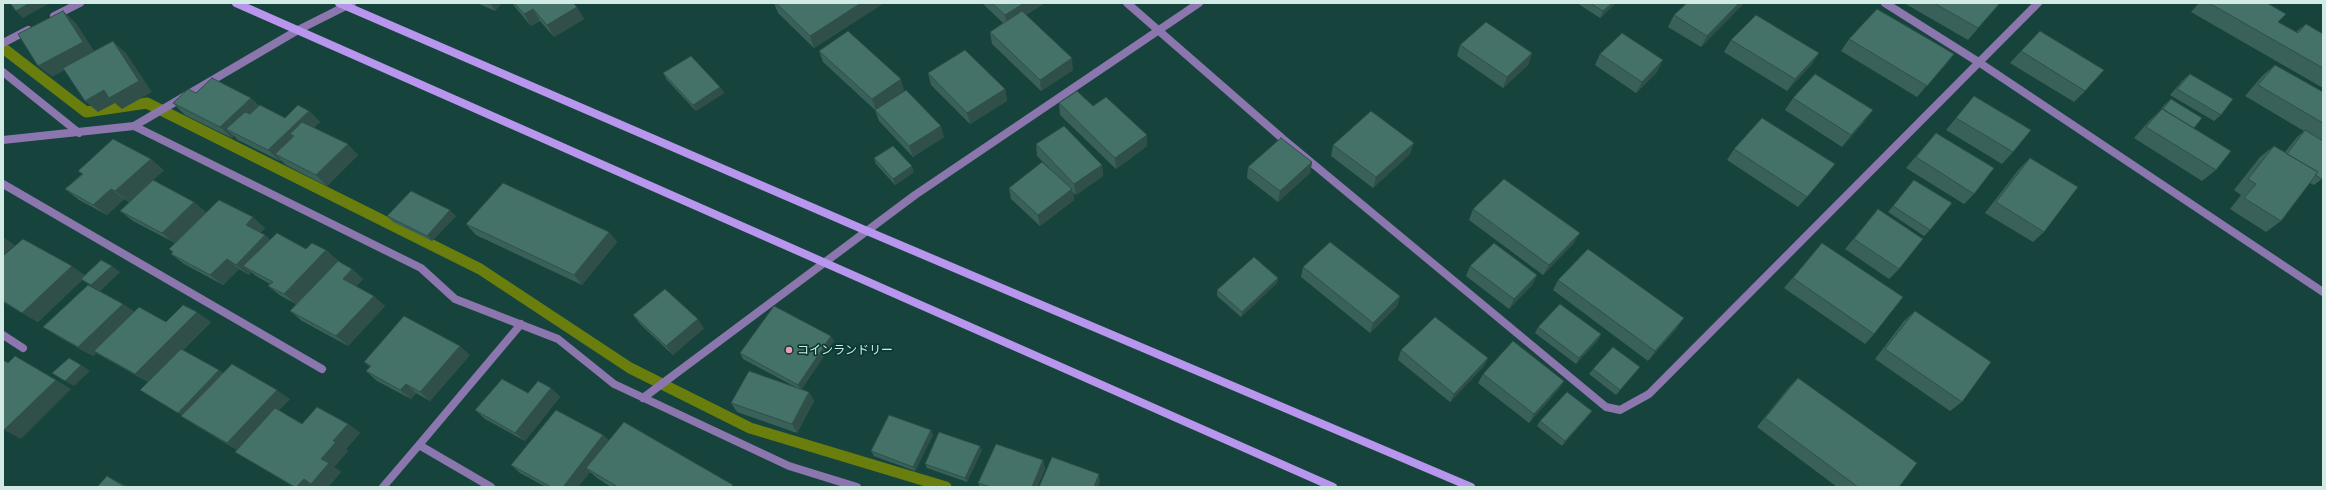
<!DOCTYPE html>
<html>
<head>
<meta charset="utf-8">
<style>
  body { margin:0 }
  #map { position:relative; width:2326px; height:490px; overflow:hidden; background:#16433c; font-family:Raleway,sans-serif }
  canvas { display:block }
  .frame { position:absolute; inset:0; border:4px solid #d2eae4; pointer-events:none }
</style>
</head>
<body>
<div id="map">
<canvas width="2326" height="490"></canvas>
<div class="frame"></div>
</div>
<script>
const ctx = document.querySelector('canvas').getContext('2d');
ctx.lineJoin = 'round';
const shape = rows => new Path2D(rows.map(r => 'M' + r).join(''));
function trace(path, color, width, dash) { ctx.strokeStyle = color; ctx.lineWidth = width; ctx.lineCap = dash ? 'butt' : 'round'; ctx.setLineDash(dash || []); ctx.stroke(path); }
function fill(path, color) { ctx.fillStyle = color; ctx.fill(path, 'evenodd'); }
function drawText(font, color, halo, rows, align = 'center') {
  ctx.font = font + ' Raleway,"Noto Sans JP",sans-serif'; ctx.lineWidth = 3.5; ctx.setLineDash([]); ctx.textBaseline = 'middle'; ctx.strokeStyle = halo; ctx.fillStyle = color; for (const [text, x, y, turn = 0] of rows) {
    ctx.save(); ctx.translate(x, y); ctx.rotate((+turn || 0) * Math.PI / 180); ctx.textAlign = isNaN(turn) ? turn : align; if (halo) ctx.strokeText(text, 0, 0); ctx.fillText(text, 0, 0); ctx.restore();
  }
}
trace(shape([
  [3,48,86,112,147,103,480,269,630,368,750,428,946,487]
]), '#697e0d', 11);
trace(shape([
  [1127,3,1283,139,1606,407,1620,410,1649,394,2038,3],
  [1885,3,1980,63,2323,292],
  [54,16,80,3],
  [3,43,28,30],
  [3,72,79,133],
  [134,126,421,268,455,299,558,339,614,384,789,466,857,487],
  [3,140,134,126,298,30,352,3],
  [3,184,322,369],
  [3,335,23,348],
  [643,398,915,195,1199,3],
  [419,445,521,324],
  [383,487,419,445,491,487]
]), '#8b76ad', 8);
trace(shape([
  [236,3,1333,487],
  [339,3,867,231,1471,487]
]), '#b896ee', 8);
fill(shape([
  [477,3,502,3,495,11],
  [512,3,573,3,584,19,554,37,540,21,531,26,515,7],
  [774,3,884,3,814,48,778,13],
  [982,3,1045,3,1026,15,1073,70,1041,91,992,44,990,32,1003,23],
  [1577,3,1616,3,1600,18],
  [1744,3,1701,47,1668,27,1674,15],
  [1904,3,2000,3,1968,40],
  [2199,3,2267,3,2278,22,2296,32,2306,24,2323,34,2323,88,2191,12],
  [1849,39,1954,54,1917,97,1841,51],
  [1731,40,1819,53,1811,65,1787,91,1724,52],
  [1460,45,1532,53,1528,65,1503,88,1457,56],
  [819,51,904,90,890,100,944,137,913,157,879,121,875,110,823,62],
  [2021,51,2085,91,2074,102,2010,63],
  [1600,54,1657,72,1636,93,1595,65],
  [2275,65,2323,92,2323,178,2314,185,2310,183,2281,221,2266,232,2230,209,2241,195,2234,190,2260,157,2274,146,2285,152,2297,137,2304,131,2245,96,2262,76],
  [663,73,720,87,724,93,696,111,667,80],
  [928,73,1005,89,1007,101,970,124,931,85],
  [2190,74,2221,115,2214,121,2170,95,2183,80],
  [196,93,259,106,285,118,309,111,320,122,314,127,358,155,327,186,286,165,281,160,280,161,238,140,234,136,232,138,185,115,173,103],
  [1974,96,2013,152,2002,164,1946,130],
  [1793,98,1864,122,1842,147,1785,110],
  [2171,99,2193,128,2216,170,2202,181,2134,138,2150,120,2159,112,2164,105],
  [1059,103,1093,106,1147,146,1116,169,1060,115],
  [1936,133,1974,194,1964,204,1906,168],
  [1036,144,1102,165,1103,176,1076,195,1073,192,1074,200,1040,226,1011,199,1009,188,1053,172,1037,156],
  [1333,145,1410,154,1373,188,1331,156],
  [1734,149,1826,175,1798,207,1727,160],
  [874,158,914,172,895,185,876,164],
  [2030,158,2044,232,2033,242,1985,213,2019,169],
  [1312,162,1310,173,1278,202,1247,178,1248,167],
  [164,170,129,202,124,199,107,215,79,200,65,189,82,174,78,171],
  [1914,180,1930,230,1924,236,1888,212],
  [194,202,206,213,265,228,260,233,265,235,270,240,306,249,326,250,338,261,301,300,352,269,363,279,356,286,385,306,348,346,302,321,290,311,296,304,281,296,268,286,270,284,256,276,251,272,249,275,239,269,223,285,184,264,171,254,173,252,169,249,175,243,133,221,120,211],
  [1473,209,1574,243,1543,275,1469,220],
  [1878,209,1899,269,1889,279,1845,249],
  [387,216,456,216,432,241,393,222],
  [466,224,609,232,617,242,582,285,476,235],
  [1822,243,1874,334,1865,344,1784,288],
  [3,256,85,275,120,272,100,291,82,280,38,322,3,302],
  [1470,266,1537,275,1532,285,1509,309,1466,276],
  [1303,267,1400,296,1397,306,1370,333,1301,277],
  [1278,278,1277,283,1241,317,1217,296,1217,290],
  [1558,280,1677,328,1648,361,1553,290],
  [1915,311,1962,402,1950,411,1875,359,1904,321],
  [134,312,166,322,211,322,183,350,223,373,290,399,279,410,302,424,348,424,360,433,346,449,348,451,334,467,341,472,328,487,294,487,235,452,237,450,195,425,181,416,182,415,140,390,148,382,96,353,93,356,59,337,43,327],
  [633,315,704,328,673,355,641,325],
  [1538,327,1601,334,1598,340,1576,364,1535,333],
  [834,341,801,390,809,392,814,401,797,433,737,412,731,403,799,389,743,359,740,353],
  [1401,350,1488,358,1483,367,1450,402,1398,360],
  [470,355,430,401,416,393,411,399,377,381,366,371,370,367,364,362],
  [1640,367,1616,395,1589,374,1593,369],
  [1483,374,1564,381,1558,390,1529,423,1478,383],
  [1798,378,1899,487,1837,487,1757,427,1789,387],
  [551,388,560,397,525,441,485,419,475,410],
  [1588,416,1562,446,1537,426,1540,421],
  [603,435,609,441,734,487,611,487,597,478,590,472,578,487,546,487,520,473,511,465],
  [933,435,915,471,874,456,871,451],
  [982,450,967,482,927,468,925,464],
  [1043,460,1045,469,1037,487,980,487,978,483]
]), '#3a6159');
fill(shape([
  [30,3,50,3,23,18,16,11],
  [491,3,502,3,495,11,491,4],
  [861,3,884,3,814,48,810,36],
  [1024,3,1045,3,1007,27,1005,15],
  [1612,3,1616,3,1600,18,1603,11],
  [1739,3,1744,3,1701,47,1707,36],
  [577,7,584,19,554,37,547,25],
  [533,9,540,21,531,26,524,14],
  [63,11,76,23,96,54,52,77,38,66],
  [113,41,126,53,152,92,122,109,115,103,98,112,85,101],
  [1532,53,1528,65,1503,88,1507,77],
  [1819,53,1811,65,1787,91,1795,79],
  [1954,54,1945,66,1917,97,1927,86],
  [1072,58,1073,70,1041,91,1040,80],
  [1663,60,1657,72,1636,93,1642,82],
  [901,79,904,90,876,110,872,99],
  [720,87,724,93,696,111,693,105],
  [1005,89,1007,101,970,124,967,113],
  [251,98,263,109,226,129,234,136,232,138,220,127],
  [1873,110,1864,122,1842,147,1851,135],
  [309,111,320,122,300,141,294,136,290,134,298,143,275,154,281,160,280,161,268,150],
  [941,126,944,137,913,157,909,146],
  [1147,135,1147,146,1116,169,1115,158],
  [1414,143,1410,154,1373,188,1376,177],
  [348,144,358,155,327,186,316,175],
  [151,159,164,170,129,202,115,191],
  [1312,162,1310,173,1278,202,1280,191],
  [1102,165,1103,176,1076,195,1074,184],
  [912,166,914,172,895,185,893,179],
  [111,189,124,199,107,215,93,205],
  [1072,189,1074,200,1040,226,1038,215],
  [194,202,207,213,175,244,162,233],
  [450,210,456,216,432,241,427,236],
  [253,217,265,228,258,235,246,225],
  [609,232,617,242,582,285,574,275],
  [1580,233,1574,243,1543,275,1549,265],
  [265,235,277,246,243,266,251,272,249,275,236,265],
  [3,237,15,245,3,255],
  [326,250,338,261,296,304,284,294],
  [227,259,239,269,223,285,210,275],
  [72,266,86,276,38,322,22,313],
  [112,266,120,272,100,291,91,285],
  [352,269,363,279,354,289,343,279],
  [1537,275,1532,285,1509,309,1514,299],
  [1278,278,1277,283,1241,317,1242,312],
  [374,296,385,306,348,346,336,336],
  [1400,296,1397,306,1370,333,1373,323],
  [123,304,137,313,93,356,78,347],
  [197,312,211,322,149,383,135,374],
  [1684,318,1677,328,1648,361,1655,351],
  [698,319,704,328,673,355,666,346],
  [1601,334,1598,340,1576,364,1579,358],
  [831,336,834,341,801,390,798,385],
  [460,346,470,355,430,401,420,392],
  [1488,358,1483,367,1450,402,1454,394],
  [81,365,90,371,74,386,65,381],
  [219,370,233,379,192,421,178,413],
  [56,380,71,389,21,439,4,430],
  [1564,381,1558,390,1529,423,1534,414],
  [406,384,416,393,411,399,400,390],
  [551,388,560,397,525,441,515,433],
  [277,390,290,399,240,452,227,443],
  [809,392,814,401,797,433,792,424],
  [1592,411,1588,416,1562,446,1565,441],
  [348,424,360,433,346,449,348,451,334,467,341,472,328,487,296,487,321,459,333,441],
  [931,430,933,435,915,471,913,467],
  [603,435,612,443,586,468,590,472,578,487,563,487],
  [980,446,982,450,967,482,965,478],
  [1043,460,1045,469,1037,487,1032,487],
  [1099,474,1100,482,1098,487,1094,487],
  [107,476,127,486,128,487,125,487]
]), '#304f49');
const building = shape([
  [10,3,30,3,16,11,10,3],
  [514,3,573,3,577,7,547,25,533,9,524,14,514,3],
  [776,3,861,3,810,36,776,3],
  [992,3,1024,3,1005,15,992,3],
  [1590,3,1612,3,1603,11,1590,3],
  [1687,3,1739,3,1707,36,1674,15,1687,3],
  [1934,3,2000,3,1978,28,1934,3],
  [2209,3,2267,3,2286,14,2278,22,2298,33,2306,24,2323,34,2323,68,2209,3],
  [1877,9,1954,54,1927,86,1849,39,1877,9],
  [63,11,83,42,38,66,18,34,63,11],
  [1022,11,1072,58,1040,80,990,32,1022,11],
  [1756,15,1819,53,1795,79,1731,40,1756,15],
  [1486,22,1532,53,1507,77,1460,45,1486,22],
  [848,31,901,79,872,99,819,51,848,31],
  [2040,31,2104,70,2085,91,2021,51,2040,31],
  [1622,33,1663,60,1642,82,1600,54,1622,33],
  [113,41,139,81,109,98,104,90,85,101,63,68,113,41],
  [965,50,1005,89,967,113,928,73,965,50],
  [691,56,720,87,693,105,663,73,691,56],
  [2275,65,2323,92,2323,123,2258,85,2275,65],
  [1815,74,1873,110,1851,135,1793,98,1815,74],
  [2190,74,2233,99,2221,115,2177,89,2190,74],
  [212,78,251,98,220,127,173,103,188,89,196,93,212,78],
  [906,90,941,126,909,146,875,110,906,90],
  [1077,91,1093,106,1106,97,1147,135,1115,158,1059,103,1077,91],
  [1974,96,2031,130,2013,152,1956,118,1974,96],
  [2171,99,2202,118,2194,128,2163,109,2171,99],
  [260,105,285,118,298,105,309,111,268,150,226,129,245,112,250,114,260,105],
  [2162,109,2231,151,2216,170,2146,127,2162,109],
  [1371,111,1414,143,1376,177,1333,145,1371,111],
  [1762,118,1835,164,1807,197,1734,149,1762,118],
  [302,122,348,144,316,175,275,154,294,136,290,134,302,122],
  [1064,126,1102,165,1074,184,1036,144,1064,126],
  [2305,130,2323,141,2323,178,2322,179,2315,175,2318,172,2287,154,2305,130],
  [1936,133,1994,168,1974,194,1916,157,1936,133],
  [1281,138,1312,162,1280,191,1248,167,1281,138],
  [113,139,151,159,115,191,111,189,93,205,65,189,83,174,78,171,113,139],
  [893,146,912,166,893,179,874,158,893,146],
  [2274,146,2318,172,2281,221,2244,198,2256,184,2248,179,2274,146],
  [2030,158,2078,187,2044,232,1996,202,2030,158],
  [1042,162,1072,189,1038,215,1009,188,1042,162],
  [1504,179,1580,233,1549,265,1473,209,1504,179],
  [153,180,194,202,162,233,120,211,153,180],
  [1914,180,1952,203,1930,230,1893,206,1914,180],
  [503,183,609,232,574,275,466,224,503,183],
  [411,191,450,210,427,236,387,216,411,191],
  [219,200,253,217,246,225,265,235,236,265,227,259,210,275,171,254,173,252,169,249,219,200],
  [1878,209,1923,239,1899,269,1854,239,1878,209],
  [277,233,306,249,312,243,326,250,284,294,268,286,273,282,243,266,277,233],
  [23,239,72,266,22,313,3,301,3,256,23,239],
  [1330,242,1400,296,1373,323,1303,267,1330,242],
  [1494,243,1537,275,1514,299,1470,266,1494,243],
  [1822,243,1903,297,1874,334,1793,278,1822,243],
  [1588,249,1684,318,1655,351,1558,280,1588,249],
  [1254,257,1278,278,1242,312,1217,290,1254,257],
  [101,260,112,266,91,285,81,279,101,260],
  [338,261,352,269,343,279,374,296,336,336,290,311,338,261],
  [88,285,123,304,78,347,43,327,88,285],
  [665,289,698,319,666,346,633,315,665,289],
  [1560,304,1601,334,1579,358,1538,327,1560,304],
  [183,305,197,312,135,374,94,351,139,307,166,322,183,305],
  [774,306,831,336,798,385,740,353,774,306],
  [1915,311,1991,362,1962,402,1885,349,1915,311],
  [404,316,460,346,420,392,406,384,400,390,366,371,371,366,364,362,404,316],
  [1435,317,1488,358,1454,394,1401,350,1435,317],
  [1513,341,1564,381,1534,414,1483,374,1513,341],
  [1613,347,1640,367,1620,390,1593,369,1613,347],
  [181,349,219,370,178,413,140,390,181,349],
  [15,356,56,380,4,430,3,430,3,360,8,363,15,356],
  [69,358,81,365,65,381,52,373,69,358],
  [232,364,277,390,227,443,181,416,232,364],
  [749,371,809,392,792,424,731,403,749,371],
  [1798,378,1917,463,1899,487,1858,487,1765,418,1798,378],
  [502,379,528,393,538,381,551,388,515,433,475,410,502,379],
  [1567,392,1592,411,1565,441,1540,421,1567,392],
  [317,407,348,424,333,441,336,442,321,459,329,463,311,484,304,479,296,487,295,487,235,452,275,408,302,424,317,407],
  [556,410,603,435,563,487,551,487,511,465,556,410],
  [889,415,931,430,913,467,871,451,889,415],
  [624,422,733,485,731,487,618,487,586,468,624,422],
  [939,432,980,446,965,478,925,464,939,432],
  [996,444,1043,460,1032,487,991,487,978,483,996,444],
  [1052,457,1099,474,1094,487,1039,487,1052,457],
  [107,476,125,487,97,487,107,476]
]);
fill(building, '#447168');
trace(building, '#304f49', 1);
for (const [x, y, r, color] of [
  [789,350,4,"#f19ab3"]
]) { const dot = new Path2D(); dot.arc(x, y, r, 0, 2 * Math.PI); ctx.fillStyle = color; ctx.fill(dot); trace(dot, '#083932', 1.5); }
drawText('12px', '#d2eae4', '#083932', [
  ["コインランドリー",797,350]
], 'left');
</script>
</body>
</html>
